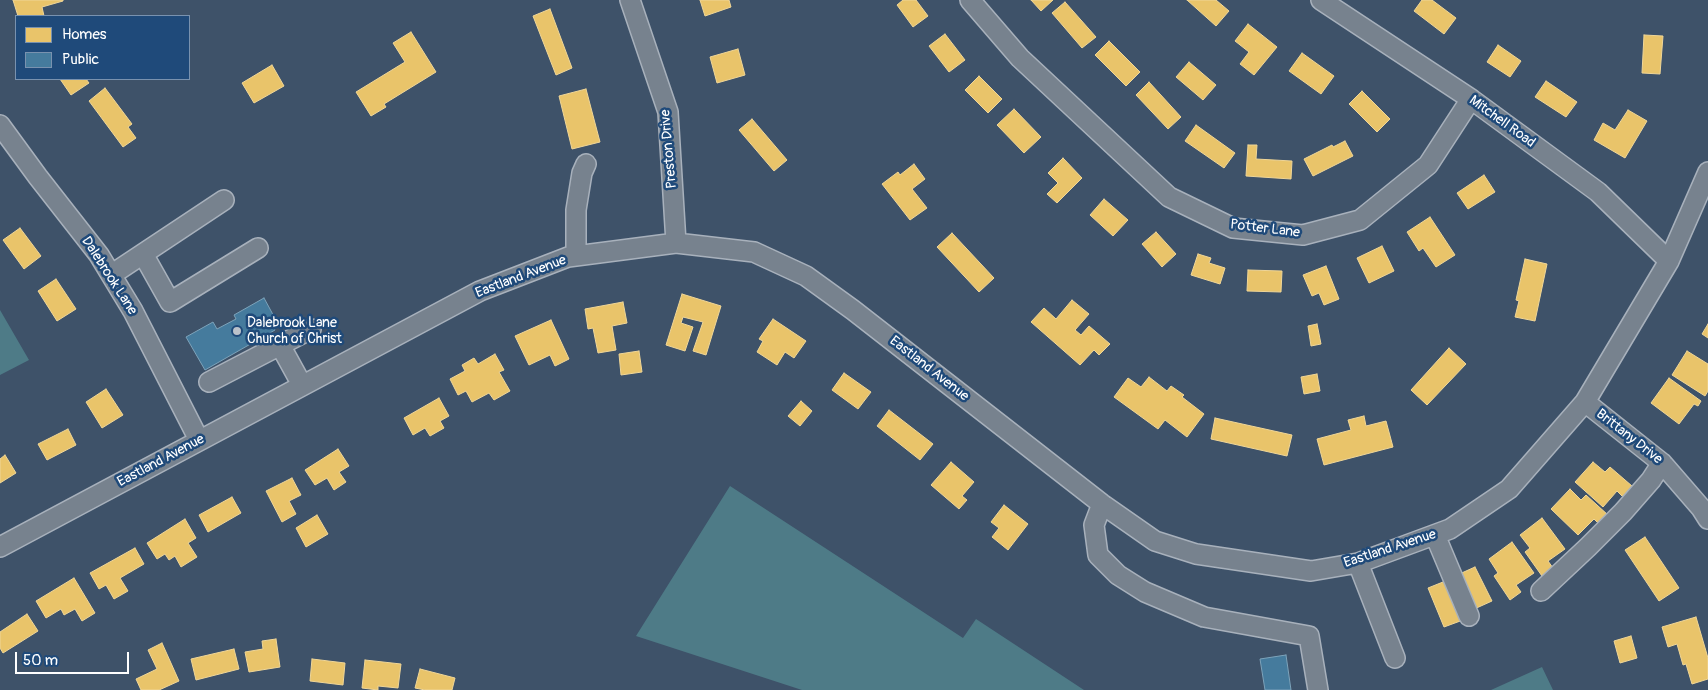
<!DOCTYPE html>
<html>
<head>
<meta charset="utf-8">
<style>
  body { margin:0 }
  #map { position:relative; width:1708px; height:690px; overflow:hidden; background:#3e5269; font-family:Pangolin,sans-serif }
  canvas { display:block }
  .legend { position:absolute; left:15px; top:15px; width:175px; height:65px; box-sizing:border-box; background:#1f4a7a; border:1px solid #7992af; margin:0; padding:6px 9px; list-style:none; font-size:15px; color:#fff }
  .legend li { display:flex; align-items:center; gap:10px; height:25px }
  .legend b { width:25px; border:1px solid #7992af }
  .scale { position:absolute; left:15px; top:652px; width:114px; height:22px; box-sizing:border-box; border:2px solid #fff; border-top:0; padding-left:6px; font-size:15px; line-height:18px; white-space:nowrap; color:#fff; -webkit-text-stroke:4px #1f4a7a; paint-order:stroke }
</style>
</head>
<body>
<div id="map">
<canvas width="1708" height="690"></canvas>
<ul class="legend">
<li><b style="height:14px;background:#e9c46a"></b>Homes</li>
<li><b style="height:14px;background:#457b9d"></b>Public</li>
</ul>
<div class="scale">50 m</div>
</div>
<script>
const ctx = document.querySelector('canvas').getContext('2d');
ctx.lineJoin = 'round';
function fill(path, color) { ctx.fillStyle = color; ctx.fill(path, 'evenodd'); }
const shape = rows => new Path2D(rows.map(r => 'M' + r).join(''));
function trace(path, color, width, dash) { ctx.strokeStyle = color; ctx.lineWidth = width; ctx.lineCap = dash ? 'butt' : 'round'; ctx.setLineDash(dash || []); ctx.stroke(path); }
function drawText(font, color, halo, rows, align = 'center') {
  ctx.font = font + ' Pangolin,sans-serif'; ctx.lineWidth = 5; ctx.setLineDash([]); ctx.textBaseline = 'middle'; ctx.strokeStyle = halo; ctx.fillStyle = color; for (const [text, x, y, turn = 0] of rows) {
    ctx.save(); ctx.translate(x, y); ctx.rotate((+turn || 0) * Math.PI / 180); ctx.textAlign = isNaN(turn) ? turn : align; if (halo) ctx.strokeText(text, 0, 0); ctx.fillText(text, 0, 0); ctx.restore();
  }
}
fill(shape([
  [0,310,29,360,0,375],
  [730,486,963,638,976,619,1084,690,802,690,636,636],
  [1542,667,1553,690,1491,690]
]), '#4e7b87');
const homes = shape([
  [13,0,63,0,63,1,42,7,44,16,18,16,13,0],
  [700,0,729,0,731,7,705,16,700,0],
  [903,0,916,0,928,16,913,27,897,5,903,0],
  [1031,0,1053,0,1041,11,1031,0],
  [1187,0,1216,0,1229,11,1216,26,1187,0],
  [1422,0,1432,0,1456,18,1444,34,1414,11,1422,0],
  [1065,2,1096,37,1082,48,1052,13,1065,2],
  [550,9,572,68,556,75,533,16,550,9],
  [1248,24,1277,47,1254,75,1240,64,1249,52,1235,41,1248,24],
  [411,32,436,72,384,104,386,107,371,116,356,92,405,62,393,43,411,32],
  [945,34,965,60,949,72,929,46,945,34],
  [1644,35,1663,36,1660,74,1642,73,1644,35],
  [1109,41,1140,72,1126,86,1095,55,1109,41],
  [1498,45,1521,61,1510,77,1487,62,1498,45],
  [738,49,745,75,717,83,710,57,738,49],
  [1302,53,1334,76,1321,94,1289,71,1302,53],
  [1189,62,1216,85,1203,100,1176,77,1189,62],
  [272,65,284,86,254,103,242,83,272,65],
  [979,76,1002,99,988,113,965,90,979,76],
  [60,79,86,79,89,83,71,95,60,79],
  [1546,81,1577,102,1566,117,1535,97,1546,81],
  [1149,82,1181,117,1168,129,1136,95,1149,82],
  [105,88,132,124,128,127,136,138,123,147,89,101,105,88],
  [586,89,600,142,572,149,559,96,586,89],
  [1362,91,1390,119,1377,132,1349,104,1362,91],
  [1014,109,1041,137,1024,153,997,125,1014,109],
  [1628,110,1647,121,1625,158,1594,140,1603,123,1615,130,1628,110],
  [752,119,787,160,774,171,739,130,752,119],
  [1196,125,1235,153,1224,168,1185,141,1196,125],
  [1345,141,1353,156,1313,176,1304,159,1332,145,1333,147,1345,141],
  [1248,145,1257,145,1256,159,1292,161,1291,179,1246,176,1248,145],
  [1063,158,1082,178,1057,203,1047,194,1058,183,1048,173,1063,158],
  [914,164,925,179,912,189,927,208,910,220,882,184,898,172,900,175,914,164],
  [1484,175,1495,192,1468,209,1457,193,1484,175],
  [1104,199,1128,220,1113,236,1090,215,1104,199],
  [1430,217,1455,255,1436,267,1423,248,1419,251,1407,232,1430,217],
  [20,228,41,256,24,269,3,240,20,228],
  [1156,232,1176,254,1162,267,1142,244,1156,232],
  [952,233,994,278,979,292,937,247,952,233],
  [1382,246,1394,271,1369,283,1357,258,1382,246],
  [1198,254,1211,258,1209,263,1225,268,1220,284,1191,275,1198,254],
  [1525,259,1547,264,1535,321,1515,317,1519,301,1516,300,1525,259],
  [1326,266,1339,299,1324,305,1319,293,1312,296,1303,275,1326,266],
  [1248,270,1282,271,1281,292,1247,291,1248,270],
  [56,279,76,309,57,321,38,291,56,279],
  [682,294,721,306,706,355,693,351,703,322,683,317,681,323,693,327,685,351,666,345,682,294],
  [1072,300,1089,314,1075,330,1081,335,1089,326,1110,344,1099,355,1094,350,1080,365,1031,322,1044,308,1056,319,1072,300],
  [623,302,627,323,612,326,616,350,598,353,593,328,588,329,585,309,623,302],
  [773,319,806,341,794,358,785,352,777,365,757,352,763,341,759,339,773,319],
  [551,320,569,359,555,366,550,355,529,365,515,336,551,320],
  [1317,324,1321,344,1311,346,1308,326,1317,324],
  [1708,324,1708,338,1702,334,1708,324],
  [1449,348,1466,364,1427,405,1411,390,1449,348],
  [639,351,642,372,621,375,619,354,639,351],
  [1687,351,1708,364,1708,391,1705,396,1672,375,1687,351],
  [495,354,504,370,499,372,510,391,494,400,489,393,472,402,466,391,458,395,450,379,465,371,462,365,474,358,478,364,495,354],
  [844,373,871,392,858,409,832,390,844,373],
  [1317,374,1320,391,1304,394,1301,377,1317,374],
  [1149,377,1167,391,1171,386,1184,395,1182,397,1204,414,1187,437,1165,420,1158,429,1114,397,1128,378,1141,387,1149,377],
  [1669,378,1701,401,1698,406,1694,404,1679,424,1651,403,1669,378],
  [106,389,123,415,102,428,86,402,106,389],
  [439,398,449,416,440,421,444,428,430,436,425,428,413,435,404,418,439,398],
  [801,401,812,411,800,426,788,416,801,401],
  [889,410,933,444,920,460,877,426,889,410],
  [1364,416,1366,426,1386,421,1393,447,1324,465,1317,439,1351,430,1348,420,1364,416],
  [1215,418,1292,435,1287,456,1211,439,1215,418],
  [68,429,76,445,47,460,38,444,68,429],
  [338,449,349,466,339,472,346,482,334,490,327,478,315,485,305,470,338,449],
  [5,455,16,473,0,483,0,459,5,455],
  [951,462,974,482,962,496,967,500,959,509,931,485,951,462],
  [1593,462,1605,472,1610,467,1632,486,1623,497,1617,491,1603,507,1575,482,1593,462],
  [292,478,301,495,289,501,296,514,282,522,266,491,292,478],
  [1570,489,1581,500,1586,495,1608,515,1599,524,1594,519,1578,535,1551,509,1570,489],
  [232,497,241,513,208,532,199,515,232,497],
  [1004,505,1028,524,1008,550,992,537,999,528,991,522,1004,505],
  [317,515,328,534,306,547,296,528,317,515],
  [1542,518,1565,549,1548,561,1553,568,1542,576,1525,552,1530,548,1520,535,1542,518],
  [185,519,196,538,188,543,197,557,181,567,175,556,169,560,165,554,157,559,147,543,185,519],
  [1645,537,1679,588,1659,601,1625,550,1645,537],
  [1512,542,1534,573,1516,585,1521,592,1510,600,1494,576,1498,573,1489,559,1512,542],
  [135,548,144,564,120,578,128,591,114,599,106,585,99,589,90,573,135,548],
  [1475,567,1492,601,1472,610,1455,576,1475,567],
  [74,578,95,613,82,621,75,609,64,615,61,609,46,618,36,601,74,578],
  [1448,580,1463,620,1444,627,1428,588,1448,580],
  [27,614,38,631,3,653,0,648,0,632,27,614],
  [1696,617,1708,658,1708,679,1692,684,1686,664,1683,665,1677,644,1668,647,1662,627,1696,617],
  [1631,636,1637,658,1620,663,1614,641,1631,636],
  [276,639,280,667,249,672,245,652,263,649,262,641,276,639],
  [162,643,179,681,159,690,141,690,136,679,157,669,148,650,162,643],
  [234,649,239,669,196,680,191,659,234,649],
  [312,659,345,663,343,685,310,681,312,659],
  [365,660,401,664,398,688,378,686,378,690,362,688,365,660],
  [420,669,455,678,452,690,425,690,415,688,420,669]
]);
fill(homes, '#e9c46a');
trace(homes, '#f0d697', 1);
const public = shape([
  [264,298,277,322,272,325,275,330,205,370,186,337,213,322,217,329,236,319,234,315,264,298],
  [1286,655,1291,690,1265,690,1260,659,1286,655]
]);
fill(public, '#457b9d');
trace(public, '#7da3ba', 1);
const minor = shape([
  [630,0,668,112,676,243],
  [970,0,1020,58,1169,197,1233,228,1303,235,1360,220,1428,165,1471,99],
  [1321,0,1471,99,1598,192,1669,261],
  [0,125,38,177,99,255,133,311,199,440],
  [143,254,170,302,258,248],
  [576,256,576,210,582,173,586,164],
  [111,275,224,200],
  [280,345,302,385],
  [209,382,311,329],
  [1585,402,1662,463,1701,508,1708,519],
  [1102,504,1094,525,1098,555,1118,575,1145,592,1204,617,1309,636,1318,690],
  [1435,535,1469,616],
  [0,547,480,291,568,257,676,243,754,252,806,276,853,310,1102,504,1155,541,1196,554,1311,571,1358,563,1450,529,1509,489,1585,402,1669,261,1708,172],
  [1358,563,1395,658],
  [1541,591,1588,547,1623,512,1651,480,1662,463]
]);
trace(minor, '#a8b1bc', 22);
trace(minor, '#77828e', 19);
for (const [x, y, r, color] of [
  [237,331,5,"#bbc2ca"]
]) { const dot = new Path2D(); dot.arc(x, y, r, 0, 2 * Math.PI); ctx.fillStyle = color; ctx.fill(dot); trace(dot, '#1f4a7a', 2); }
drawText('14px', '#fff', '#1f4a7a', [
  ["Mitchell Road",1502,122,36],
  ["Preston Drive",669,149,-95],
  ["Potter Lane",1265,229,7],
  ["Dalebrook Lane",109,276,57],
  ["Eastland Avenue",521,277,-21],
  ["Eastland Avenue",929,369,38],
  ["Brittany Drive",1629,437,38],
  ["Eastland Avenue",161,461,-28],
  ["Eastland Avenue",1390,549,-18]
]);
drawText('14px', '#fff', '#1f4a7a', [
  ["Dalebrook Lane",247,323],
  ["Church of Christ",247,339]
], 'left');
</script>
</body>
</html>
